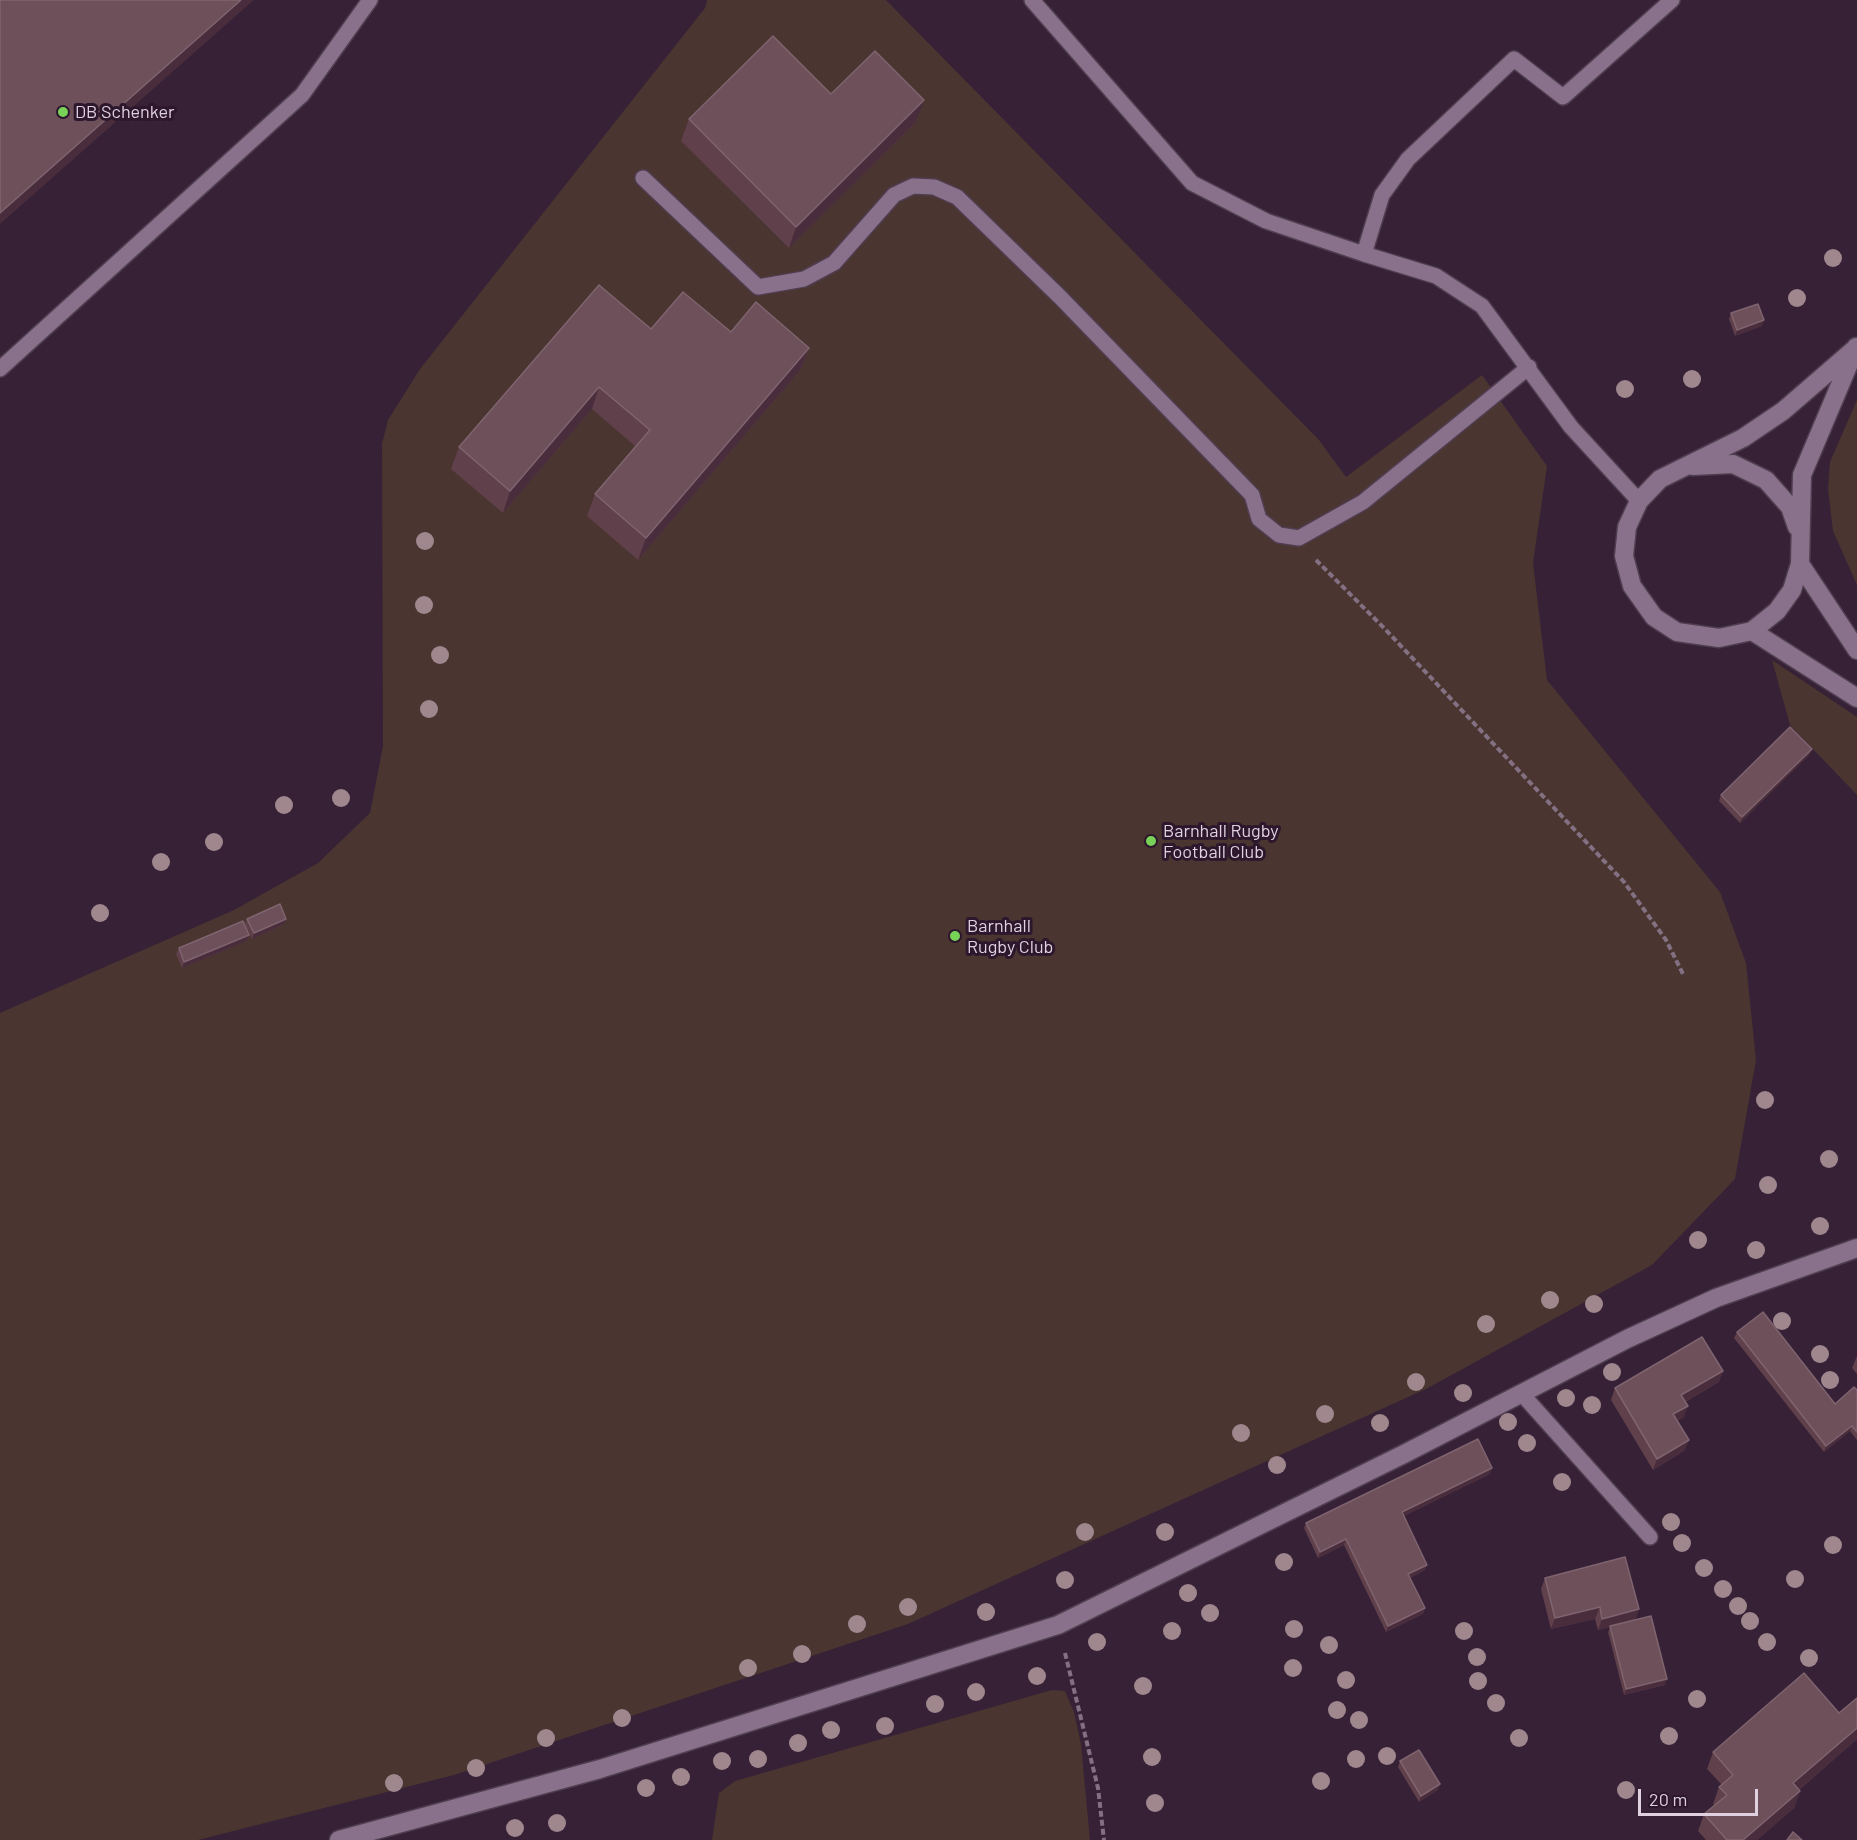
<!DOCTYPE html>
<html>
<head>
<meta charset="utf-8">
<style>
  body { margin:0 }
  #map { position:relative; width:1857px; height:1840px; overflow:hidden; background:#362137; font-family:Barlow,sans-serif }
  canvas { display:block }
  .scale { position:absolute; left:1638px; top:1789px; width:120px; height:27px; box-sizing:border-box; border:3px solid #dfd1df; border-top:0; padding-left:8px; font-size:18px; line-height:21px; white-space:nowrap; color:#dfd1df; -webkit-text-stroke:4px #2c172d; paint-order:stroke }
</style>
</head>
<body>
<div id="map">
<canvas width="1857" height="1840"></canvas>
<div class="scale">20 m</div>
</div>
<script>
const ctx = document.querySelector('canvas').getContext('2d');
ctx.lineJoin = 'round';
function fill(path, color) { ctx.fillStyle = color; ctx.fill(path, 'evenodd'); }
const shape = rows => new Path2D(rows.map(r => 'M' + r).join(''));
function trace(path, color, width, dash) { ctx.strokeStyle = color; ctx.lineWidth = width; ctx.lineCap = dash ? 'butt' : 'round'; ctx.setLineDash(dash || []); ctx.stroke(path); }
function drawText(font, color, halo, rows, align = 'center') {
  ctx.font = font + ' Barlow,sans-serif'; ctx.lineWidth = 6; ctx.setLineDash([]); ctx.textBaseline = 'middle'; ctx.strokeStyle = halo; ctx.fillStyle = color; for (const [text, x, y, turn = 0] of rows) {
    ctx.save(); ctx.translate(x, y); ctx.rotate((+turn || 0) * Math.PI / 180); ctx.textAlign = isNaN(turn) ? turn : align; if (halo) ctx.strokeText(text, 0, 0); ctx.fillText(text, 0, 0); ctx.restore();
  }
}
fill(shape([
  [707,0,886,0,1319,440,1346,477,1482,375,1547,466,1533,563,1547,680,1720,892,1746,963,1756,1060,1735,1179,1652,1265,1428,1388,908,1624,454,1775,198,1840,0,1840,0,1013,234,910,318,863,370,813,383,746,382,444,388,420,420,369,705,8],
  [1857,400,1857,585,1833,531,1828,489,1830,462],
  [1772,660,1857,717,1857,795,1790,725],
  [1052,1690,1065,1691,1074,1712,1081,1744,1090,1840,712,1840,719,1793,735,1781]
]), '#4a3530');
const service = shape([
  [1032,0,1192,183,1266,221,1364,254],
  [643,178,758,287,804,279,834,263,894,195,913,186,934,187,957,197,1060,297,1252,495,1259,519,1279,535,1299,538,1363,502,1529,367],
  [0,369,302,95,370,0],
  [1639,501,1571,427,1482,306,1436,276,1364,254,1382,195,1408,159,1514,59,1563,97,1672,0],
  [1521,1393,1650,1537]
]);
const minor = shape([
  [339,1840,600,1769,1058,1625,1404,1454,1627,1339,1716,1298,1857,1248]
]);
const secondary = shape([
  [1856,347,1802,475,1800,564,1792,590,1777,611,1752,631,1719,638,1677,632,1654,617,1632,586,1624,556,1627,527,1639,501,1660,479,1743,438,1783,411,1857,347],
  [1693,466,1733,464,1766,480,1790,507,1797,527],
  [1800,564,1857,650],
  [1752,631,1857,698]
]);
trace(service, '#4f3e50', 18);
trace(minor, '#4f3e50', 21);
trace(secondary, '#4f3e50', 21);
trace(shape([
  [1316,560,1384,628,1624,882,1666,940,1684,976],
  [1065,1653,1098,1788,1104,1840]
]), '#837183', 4, [6, 3]);
trace(service, '#8a718b', 15);
trace(minor, '#8a718b', 18);
trace(secondary, '#8a718b', 18);
ctx.fillStyle = '#a0878e';
for (const [x, y] of [
  [1833,258],
  [1797,298],
  [1692,379],
  [1625,389],
  [425,541],
  [424,605],
  [440,655],
  [429,709],
  [341,798],
  [284,805],
  [214,842],
  [161,862],
  [100,913],
  [1765,1100],
  [1829,1159],
  [1768,1185],
  [1820,1226],
  [1698,1240],
  [1756,1250],
  [1550,1300],
  [1594,1304],
  [1782,1321],
  [1486,1324],
  [1820,1354],
  [1612,1372],
  [1830,1380],
  [1416,1382],
  [1463,1393],
  [1566,1398],
  [1592,1405],
  [1325,1414],
  [1508,1422],
  [1380,1423],
  [1241,1433],
  [1527,1443],
  [1277,1465],
  [1562,1482],
  [1671,1522],
  [1085,1532],
  [1165,1532],
  [1682,1543],
  [1833,1545],
  [1284,1562],
  [1704,1568],
  [1795,1579],
  [1065,1580],
  [1723,1589],
  [1188,1593],
  [1738,1606],
  [908,1607],
  [986,1612],
  [1210,1613],
  [1750,1621],
  [857,1624],
  [1294,1629],
  [1172,1631],
  [1464,1631],
  [1097,1642],
  [1767,1642],
  [1329,1645],
  [802,1654],
  [1477,1657],
  [1809,1658],
  [748,1668],
  [1293,1668],
  [1037,1676],
  [1346,1680],
  [1478,1681],
  [1143,1686],
  [976,1692],
  [1697,1699],
  [1496,1703],
  [935,1704],
  [1337,1710],
  [622,1718],
  [1359,1720],
  [885,1726],
  [831,1730],
  [1669,1736],
  [546,1738],
  [1519,1738],
  [798,1743],
  [1387,1756],
  [1152,1757],
  [758,1759],
  [1356,1759],
  [722,1761],
  [476,1768],
  [681,1777],
  [1321,1781],
  [394,1783],
  [646,1788],
  [1626,1790],
  [1155,1803],
  [557,1823],
  [515,1828]
]) { ctx.beginPath(); ctx.arc(x, y, 9, 0, 2 * Math.PI); ctx.fill(); }
fill(shape([
  [831,94,916,122,789,248,681,141,689,119],
  [1731,313,1762,326,1735,336,1729,319],
  [731,332,809,348,801,369,638,560,587,516,595,494,635,446,592,409,503,513,451,469,459,447],
  [1810,754,1740,823,1719,801,1721,795],
  [247,919,286,919,284,924,252,939,245,924],
  [249,935,247,941,182,968,176,954,179,948],
  [1737,1332,1835,1404,1857,1390,1857,1440,1850,1431,1824,1452,1734,1338],
  [1857,1356,1857,1374,1852,1368],
  [1723,1371,1719,1382,1685,1402,1684,1417,1677,1421,1689,1440,1684,1451,1653,1470,1611,1400,1615,1388],
  [1490,1474,1404,1516,1425,1570,1410,1578,1425,1608,1423,1614,1386,1632,1344,1545,1318,1558,1304,1528,1306,1523],
  [1545,1578,1639,1609,1635,1620,1665,1685,1624,1695,1608,1632,1610,1627,1598,1630,1595,1619,1551,1629,1541,1589],
  [1857,1698,1857,1739,1799,1790,1800,1791,1794,1808,1757,1840,1706,1840,1698,1831,1704,1814,1715,1805,1713,1804,1719,1787,1722,1785,1707,1769,1713,1752,1839,1713],
  [1400,1761,1438,1790,1419,1802,1398,1767]
]), '#60404a');
fill(shape([
  [241,0,254,0,0,224,0,213],
  [924,100,916,122,789,248,796,227],
  [1764,320,1762,326,1735,336,1737,330],
  [809,348,801,369,638,560,646,538],
  [599,387,592,409,503,513,510,491],
  [1812,749,1810,754,1740,823,1742,817],
  [286,919,284,924,252,939,254,933],
  [249,935,247,941,182,968,184,962],
  [1723,1371,1719,1382,1677,1406,1681,1395],
  [1688,1406,1684,1417,1669,1425,1673,1414],
  [1852,1426,1850,1431,1824,1452,1826,1446],
  [1689,1440,1684,1451,1653,1470,1657,1459],
  [1492,1468,1490,1474,1400,1518,1402,1512],
  [1346,1539,1344,1545,1318,1558,1320,1552],
  [1427,1565,1425,1570,1406,1580,1408,1574],
  [1600,1607,1595,1619,1551,1629,1555,1618],
  [1425,1608,1423,1614,1386,1632,1388,1626],
  [1639,1609,1635,1621,1598,1630,1602,1619],
  [1667,1679,1665,1685,1624,1695,1626,1689],
  [1857,1728,1857,1739,1787,1800,1793,1783],
  [1440,1784,1438,1790,1419,1802,1421,1796],
  [1800,1791,1794,1808,1757,1840,1743,1840]
]), '#492d3c');
const building = shape([
  [0,0,241,0,0,213,0,0],
  [773,36,831,94,875,51,924,100,796,227,689,119,773,36],
  [599,285,651,329,683,292,731,332,756,302,809,348,646,538,595,494,650,430,599,387,510,491,459,447,599,285],
  [1758,304,1764,320,1737,330,1731,313,1758,304],
  [1790,727,1812,749,1742,817,1721,795,1790,727],
  [280,904,286,919,254,933,247,919,280,904],
  [243,921,249,935,184,962,179,948,243,921],
  [1763,1312,1835,1404,1854,1387,1857,1390,1857,1432,1852,1426,1826,1446,1737,1332,1763,1312],
  [1702,1337,1723,1371,1681,1395,1688,1406,1673,1414,1689,1440,1657,1459,1615,1388,1702,1337],
  [1478,1439,1492,1468,1402,1512,1427,1565,1408,1574,1425,1608,1388,1626,1346,1539,1320,1552,1306,1523,1478,1439],
  [1625,1557,1639,1609,1602,1619,1600,1607,1555,1618,1545,1578,1625,1557],
  [1651,1616,1667,1679,1626,1689,1610,1626,1651,1616],
  [1804,1673,1839,1713,1857,1698,1857,1728,1793,1783,1800,1791,1743,1840,1727,1840,1704,1814,1727,1795,1719,1787,1733,1775,1713,1752,1804,1673],
  [1419,1750,1440,1784,1421,1796,1400,1761,1419,1750],
  [1793,1832,1802,1840,1787,1840,1793,1832]
]);
fill(building, '#6d505a');
trace(building, '#7f646f', 1.5);
for (const [x, y, r, color] of [
  [63,112,6,"#78d258"],
  [1151,841,6,"#78d258"],
  [955,936,6,"#78d258"]
]) { const dot = new Path2D(); dot.arc(x, y, r, 0, 2 * Math.PI); ctx.fillStyle = color; ctx.fill(dot); trace(dot, '#2c172d', 2); }
drawText('18px', '#dfd1df', '#2c172d', [
  ["DB Schenker",75,112],
  ["Barnhall Rugby",1163,831],
  ["Football Club",1163,852],
  ["Barnhall",967,926],
  ["Rugby Club",967,947]
], 'left');
</script>
</body>
</html>
